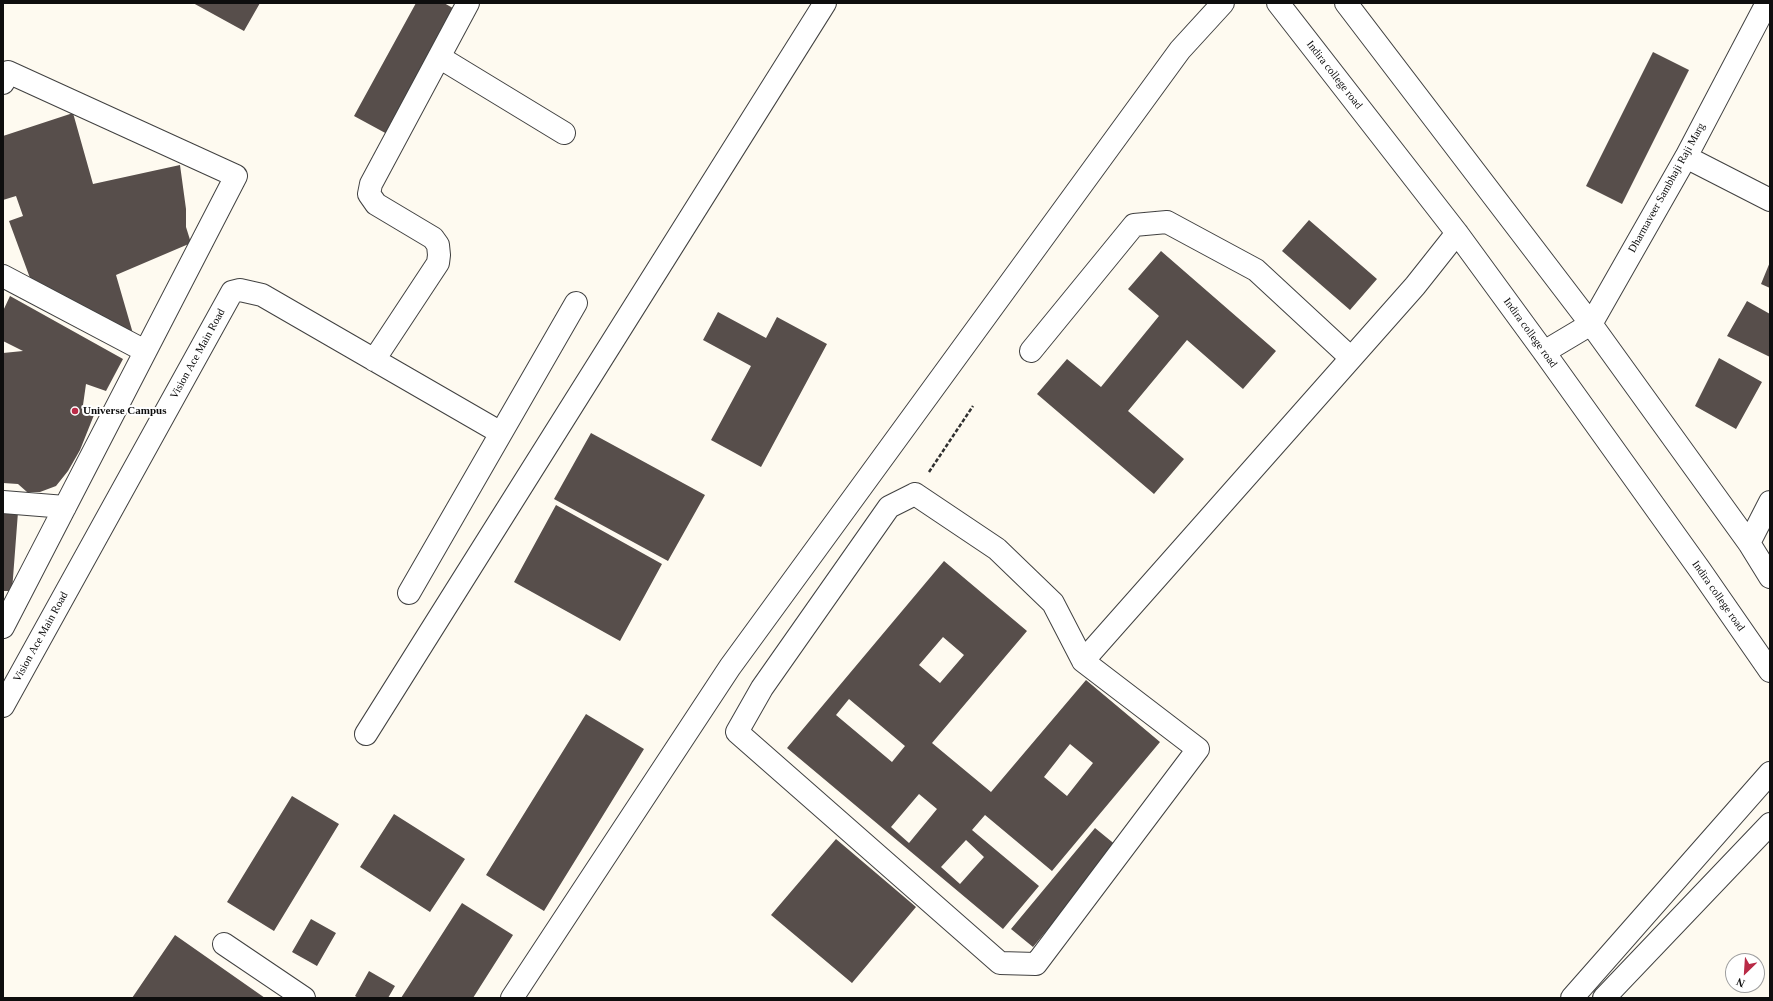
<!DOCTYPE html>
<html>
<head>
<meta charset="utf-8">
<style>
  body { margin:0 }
  #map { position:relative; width:1773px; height:1001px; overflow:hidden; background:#fefaf0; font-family:Georgia,serif }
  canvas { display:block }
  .frame { position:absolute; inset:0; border:4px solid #0e0e0e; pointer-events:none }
  .north { position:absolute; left:1725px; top:953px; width:40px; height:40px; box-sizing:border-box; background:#fff; border:1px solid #9f9f9f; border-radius:50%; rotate:205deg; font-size:11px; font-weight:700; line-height:16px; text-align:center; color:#0e0e0e }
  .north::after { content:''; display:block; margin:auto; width:14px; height:18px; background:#b92b47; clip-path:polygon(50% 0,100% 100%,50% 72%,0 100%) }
</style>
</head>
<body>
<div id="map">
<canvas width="1773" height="1001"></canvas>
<div class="frame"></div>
<div class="north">N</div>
</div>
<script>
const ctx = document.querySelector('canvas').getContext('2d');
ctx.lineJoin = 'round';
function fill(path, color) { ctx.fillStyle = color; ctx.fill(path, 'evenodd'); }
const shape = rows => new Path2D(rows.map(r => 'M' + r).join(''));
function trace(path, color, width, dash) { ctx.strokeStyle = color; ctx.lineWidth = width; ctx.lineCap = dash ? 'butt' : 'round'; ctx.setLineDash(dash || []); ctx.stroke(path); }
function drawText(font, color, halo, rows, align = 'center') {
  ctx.font = font + ' Georgia,serif'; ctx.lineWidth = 4; ctx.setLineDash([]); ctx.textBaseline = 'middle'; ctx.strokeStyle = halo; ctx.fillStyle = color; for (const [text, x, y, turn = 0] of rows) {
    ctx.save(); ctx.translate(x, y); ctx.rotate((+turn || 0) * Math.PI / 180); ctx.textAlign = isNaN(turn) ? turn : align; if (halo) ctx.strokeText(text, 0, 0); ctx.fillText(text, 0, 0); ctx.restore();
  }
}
fill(shape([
  [193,3,260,3,244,31],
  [416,3,444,3,458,11,389,135,354,116],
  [1653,52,1689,70,1622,204,1586,186],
  [73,113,93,184,180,165,186,209,186,227,191,243,116,275,134,337,30,278,9,221,23,216,16,196,3,200,3,136],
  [1309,220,1377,279,1350,310,1282,251],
  [1161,251,1276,351,1243,389,1187,340,1128,411,1184,459,1154,494,1037,394,1067,359,1101,387,1159,316,1128,289],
  [1770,262,1770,288,1761,284],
  [10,296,123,359,106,391,86,384,83,405,98,410,94,415,80,450,68,471,56,486,40,492,27,492,18,484,3,483,3,353,23,351,3,341,3,311],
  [1747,301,1770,314,1770,357,1727,336],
  [718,312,766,338,777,317,827,344,761,467,711,440,751,366,703,340],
  [1719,358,1762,382,1736,429,1695,406],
  [591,433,705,495,668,561,554,499],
  [556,505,662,564,620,641,514,582],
  [3,511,18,512,12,591,3,591],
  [944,561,1027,631,932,743,991,792,1086,680,1160,742,1052,871,985,815,972,830,1039,886,1003,929,787,748],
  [943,637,964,655,940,683,919,665],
  [849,699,905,746,892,762,836,715],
  [1070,744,1093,763,1067,796,1044,777],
  [919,794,937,809,909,843,891,827],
  [966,840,984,857,960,884,941,867],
  [586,714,644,749,544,911,486,875],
  [292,796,339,824,274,931,227,902],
  [394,814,465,859,430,912,360,867],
  [1095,828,1117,846,1033,947,1011,929],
  [836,839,916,907,852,983,771,915],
  [462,903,513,935,473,998,401,998],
  [311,919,336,933,317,966,292,952],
  [175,935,265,998,132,998],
  [369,971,395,986,388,998,358,998,355,996]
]), '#574e4b');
const minor = shape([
  [1278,3,1457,233,1544,352,1700,570,1770,671],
  [1346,3,1591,324,1749,543,1770,577],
  [439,57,564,133],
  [3,83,8,72,236,176,3,627],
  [1686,157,1770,200],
  [3,276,145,351],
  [1031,351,1134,225,1167,222,1256,270,1351,358],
  [1544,352,1591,324,1686,157,1767,3],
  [374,360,438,263,439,255,438,245,433,238,376,204,369,194,371,184,468,3],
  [915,494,997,549,1053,603,1083,661,1198,749,1036,964,1000,963,737,732,762,688,889,507,915,494],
  [3,502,65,507],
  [1749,543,1770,502],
  [409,593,576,303],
  [1083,661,1415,286,1457,233],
  [3,706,232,292,240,290,262,295,501,433],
  [366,734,825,3],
  [224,944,304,998],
  [512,998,730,667,1180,50,1223,3],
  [1572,998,1770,773],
  [1604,998,1770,824]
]);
trace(minor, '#414141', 24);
trace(shape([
  [929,472,973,406]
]), '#303030', 2.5, [4, 2]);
trace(minor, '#fff', 22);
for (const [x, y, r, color] of [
  [75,411,4,"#b92b47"]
]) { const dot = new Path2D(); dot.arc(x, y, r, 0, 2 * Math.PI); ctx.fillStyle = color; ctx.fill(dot); trace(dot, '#fff', 1.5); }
drawText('11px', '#0e0e0e', '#fff', [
  ["Indira college road",1334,75,52],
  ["Dharmaveer Sambhaji Raji Marg",1667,188,-61],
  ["Indira college road",1530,333,54],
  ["Vision Ace Main Road",198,354,-61],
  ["Indira college road",1718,596,55],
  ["Vision Ace Main Road",41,637,-61]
]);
drawText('bold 11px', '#0e0e0e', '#fff', [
  ["Universe Campus",83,411]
], 'left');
</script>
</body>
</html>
